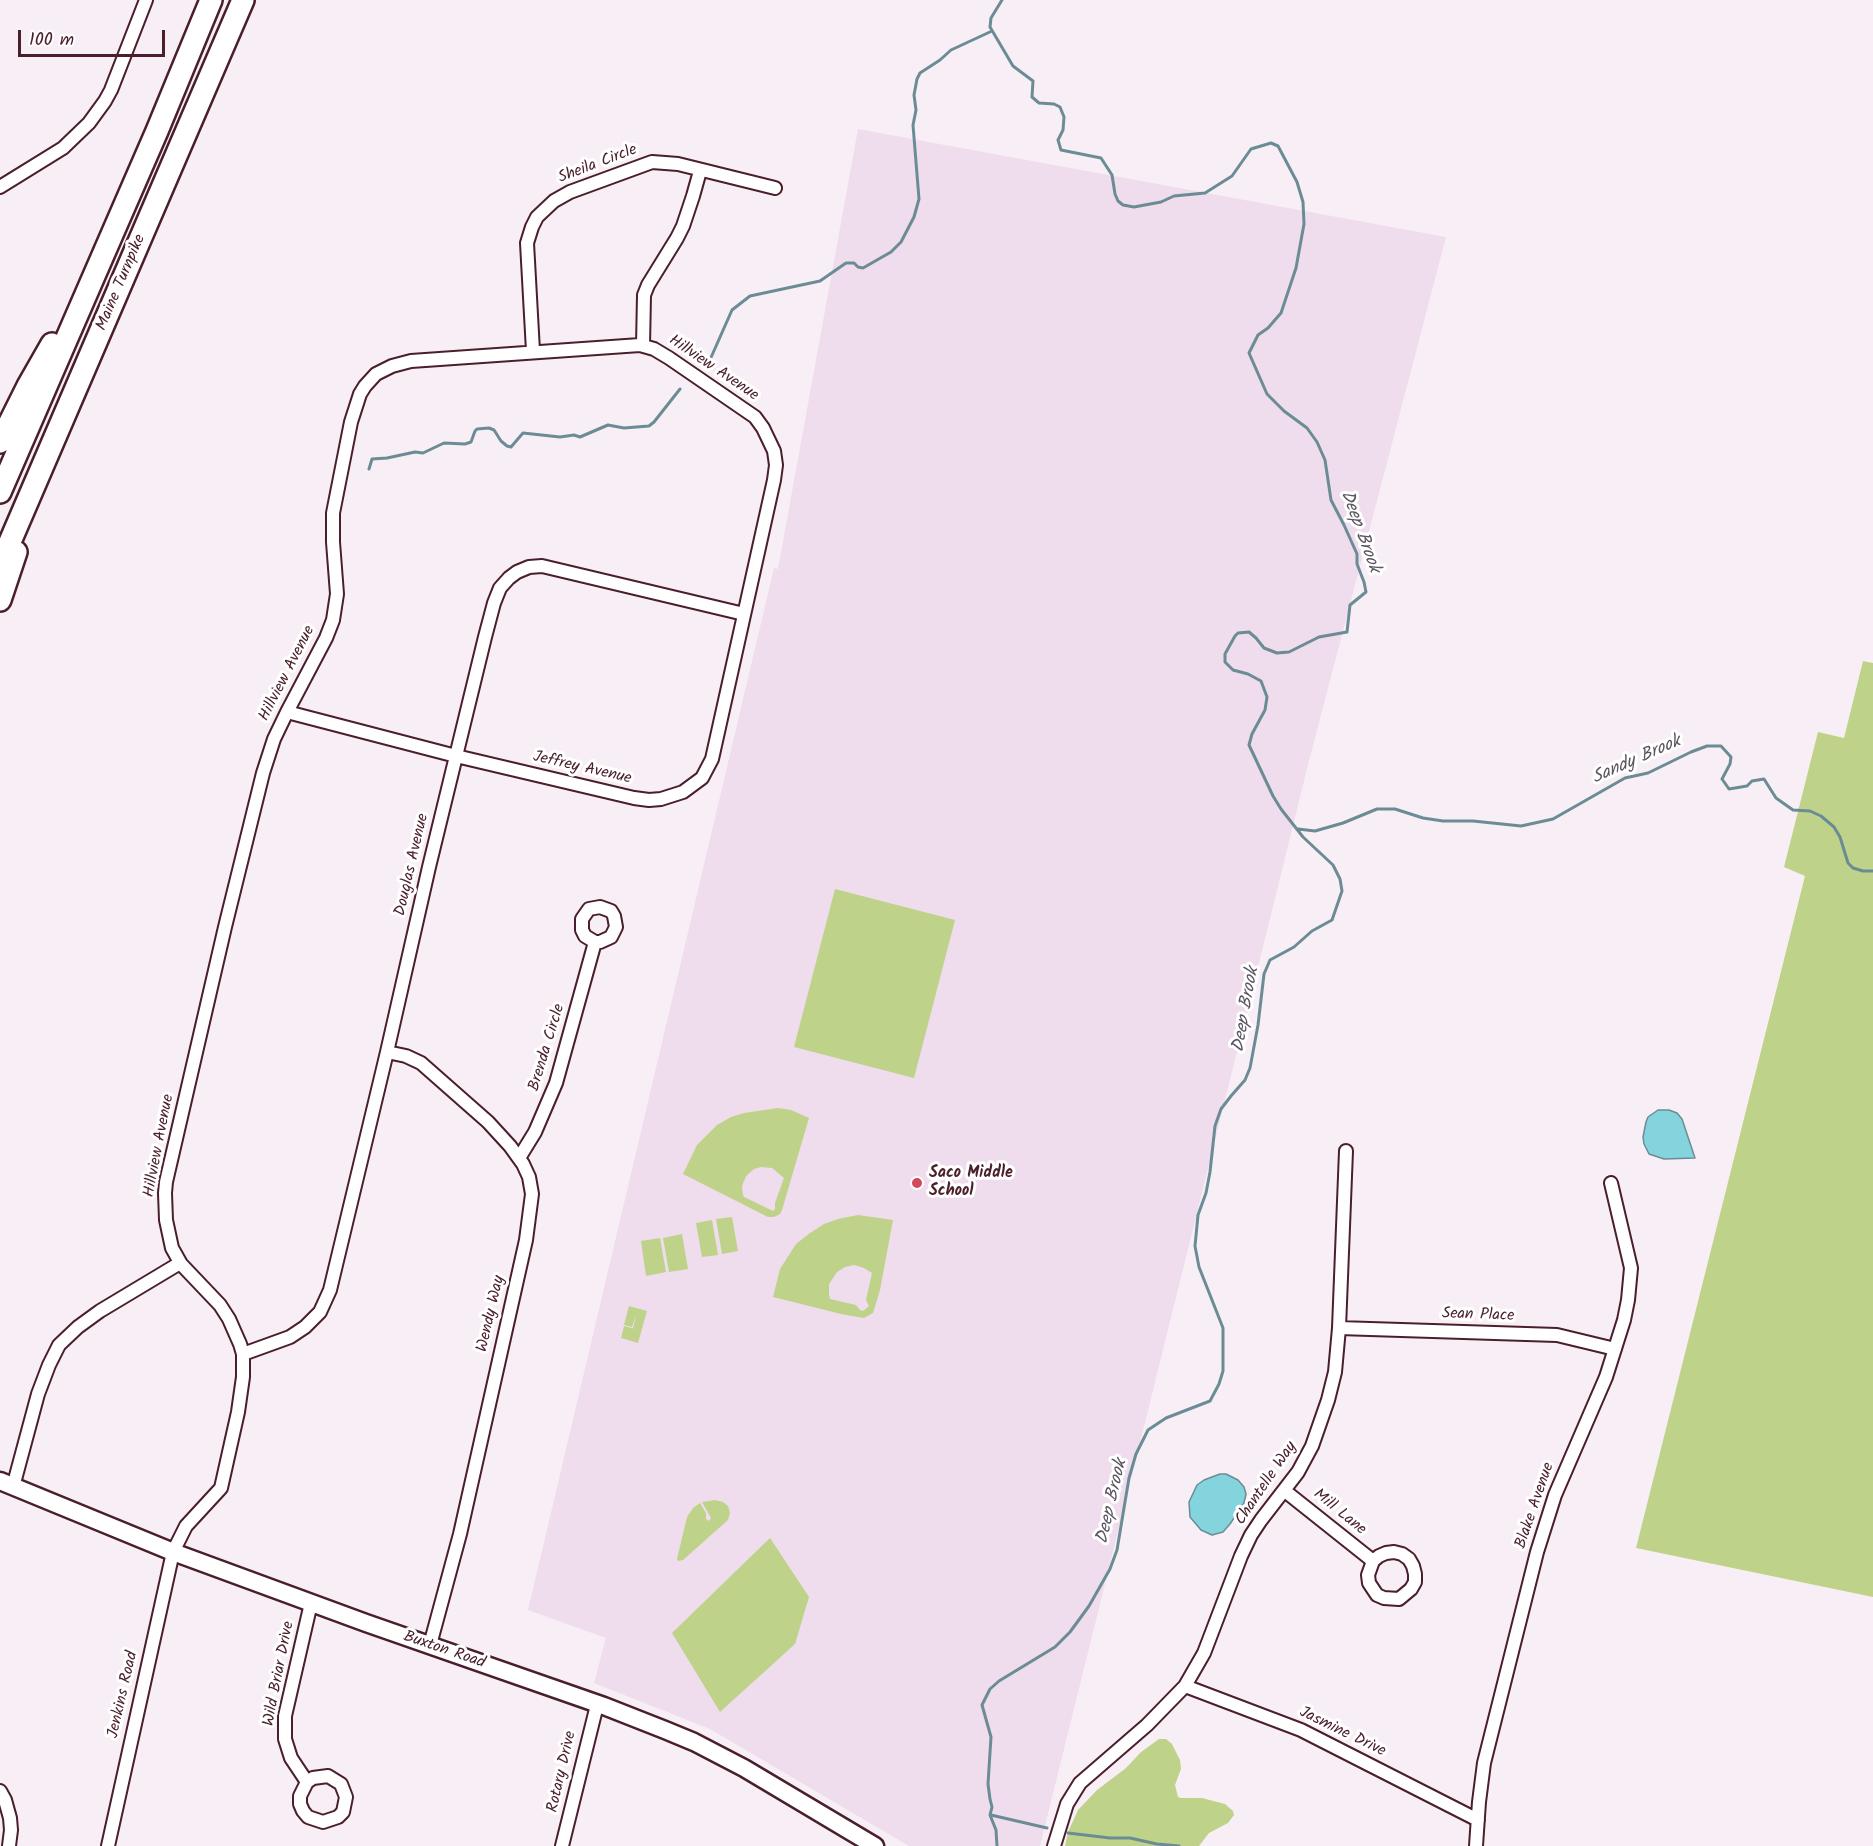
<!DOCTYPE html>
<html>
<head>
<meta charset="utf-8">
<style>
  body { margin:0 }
  #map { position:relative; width:1873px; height:1846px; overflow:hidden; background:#f8eff6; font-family:Kalam,sans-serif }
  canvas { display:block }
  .scale { position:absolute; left:18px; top:30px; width:147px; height:27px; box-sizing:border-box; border:3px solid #4a1f2b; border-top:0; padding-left:8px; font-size:18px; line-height:21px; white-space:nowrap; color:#4a1f2b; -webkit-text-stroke:4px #fff; paint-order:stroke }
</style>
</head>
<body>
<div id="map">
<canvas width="1873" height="1846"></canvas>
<div class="scale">100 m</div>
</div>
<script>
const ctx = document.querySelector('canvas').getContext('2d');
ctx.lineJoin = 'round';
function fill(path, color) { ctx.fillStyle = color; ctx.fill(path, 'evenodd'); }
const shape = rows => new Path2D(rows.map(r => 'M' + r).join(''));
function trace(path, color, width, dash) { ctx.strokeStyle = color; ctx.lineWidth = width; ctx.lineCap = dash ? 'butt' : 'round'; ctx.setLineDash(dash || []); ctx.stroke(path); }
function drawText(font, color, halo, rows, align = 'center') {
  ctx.font = font + ' Kalam,sans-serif'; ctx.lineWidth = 6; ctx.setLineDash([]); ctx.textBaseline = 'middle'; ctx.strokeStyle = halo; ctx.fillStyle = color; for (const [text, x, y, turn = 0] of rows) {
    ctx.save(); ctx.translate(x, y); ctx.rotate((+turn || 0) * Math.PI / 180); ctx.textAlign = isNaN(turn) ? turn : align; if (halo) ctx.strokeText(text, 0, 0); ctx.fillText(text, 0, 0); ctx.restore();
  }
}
fill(shape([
  [858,129,1446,237,1310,757,1040,1846,909,1846,710,1729,594,1683,606,1638,528,1610,774,568,778,569]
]), '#efdcec');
fill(shape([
  [1863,661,1873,663,1873,1597,1636,1548,1805,876,1784,867,1818,732,1844,738],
  [835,889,955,920,914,1078,794,1047],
  [778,1108,791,1110,809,1118,782,1210,780,1214,774,1217,768,1217,683,1174,697,1145,717,1125,731,1117,744,1113],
  [761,1167,772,1168,784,1178,775,1203,775,1209,773,1211,744,1197,743,1195,742,1186,746,1176,754,1169],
  [858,1215,893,1220,880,1290,873,1313,864,1318,841,1314,773,1297,780,1269,796,1244,810,1233,824,1224,838,1219],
  [854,1265,864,1268,872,1273,866,1300,869,1306,863,1311,860,1310,856,1305,830,1299,829,1294,829,1284,837,1272,845,1267],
  [732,1217,738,1251,722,1254,716,1219],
  [712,1220,718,1255,702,1257,696,1223],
  [682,1234,688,1269,669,1272,663,1238],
  [660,1238,666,1272,646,1276,641,1241],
  [629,1306,647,1311,638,1343,621,1338,624,1326,636,1329,633,1328,636,1315,632,1327,624,1325],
  [715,1500,723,1502,728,1506,730,1513,728,1520,683,1560,678,1561,677,1559,687,1517,693,1508,700,1503,706,1513,706,1519,709,1521,711,1518,702,1502],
  [770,1538,809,1597,795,1644,720,1712,672,1633],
  [1159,1739,1166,1739,1172,1744,1180,1760,1181,1769,1175,1785,1178,1797,1181,1798,1202,1798,1225,1804,1233,1811,1234,1815,1228,1823,1209,1833,1199,1846,1065,1846,1068,1832,1078,1810,1097,1790,1126,1768,1141,1752]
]), '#bed389');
const water = shape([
  [1658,1110,1669,1110,1677,1113,1682,1119,1695,1158,1664,1159,1649,1154,1644,1144,1643,1137,1646,1122,1648,1117,1658,1110],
  [1220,1474,1226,1474,1238,1480,1244,1487,1246,1494,1244,1503,1230,1524,1223,1532,1212,1535,1201,1530,1190,1517,1189,1502,1197,1485,1204,1480,1220,1474]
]);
fill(water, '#83d4dc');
trace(water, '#6c8c95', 1.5);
trace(shape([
  [709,362,732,310,750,296,820,281,846,263,854,263,858,267,863,268,891,252,901,242,914,217,919,199,913,125,916,110,914,95,917,79,920,73,940,60,951,50,992,31],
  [369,469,372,459,387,458,415,452,423,453,444,443,465,444,471,442,475,431,477,429,489,428,494,430,501,441,507,446,511,447,523,433,560,437,574,435,580,437,608,425,624,428,649,426,654,422,680,389],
  [1298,829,1315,831,1343,823,1377,809,1395,809,1423,818,1443,821,1473,821,1521,826,1553,819,1625,778,1648,773,1691,752,1707,746,1721,746,1731,757,1730,764,1722,779,1729,789,1747,786,1752,781,1764,779,1776,798,1793,810,1810,811,1821,816,1834,827,1840,837,1848,863,1853,868,1863,871,1873,871],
  [991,1815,1047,1828],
  [1068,1833,1110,1838,1130,1838,1157,1844,1179,1846],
  [997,1846,996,1830,990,1815,992,1807,990,1799,988,1784,991,1737,982,1705,990,1689,999,1681,1055,1647,1070,1632,1089,1606,1110,1569,1117,1550,1129,1478,1136,1454,1148,1430,1166,1418,1210,1401,1219,1384,1223,1371,1223,1328,1199,1267,1195,1246,1198,1215,1206,1193,1210,1172,1215,1126,1221,1109,1231,1096,1245,1080,1250,1068,1258,1025,1264,974,1270,960,1294,947,1312,931,1332,920,1342,891,1340,879,1333,865,1303,837,1281,809,1273,796,1249,745,1252,734,1265,710,1267,697,1261,681,1248,674,1233,670,1225,662,1225,654,1235,636,1238,633,1249,632,1256,638,1264,648,1277,653,1289,652,1319,637,1347,632,1350,605,1366,592,1364,582,1357,564,1357,554,1344,525,1331,500,1325,460,1317,442,1307,428,1284,411,1267,394,1249,353,1258,335,1268,328,1281,313,1296,268,1304,224,1303,202,1297,182,1278,146,1271,143,1251,149,1232,176,1205,193,1174,196,1161,202,1134,207,1123,205,1118,201,1115,194,1112,175,1101,158,1061,150,1058,140,1063,130,1064,117,1060,107,1054,104,1039,103,1032,97,1033,81,1013,66,990,27,991,18,1002,0]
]), '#6c8c95', 3);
const minor = shape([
  [0,187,63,148,89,123,105,101,111,90,146,0],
  [643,346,644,295,648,285,677,238,683,226,693,196,700,171],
  [533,351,527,243,532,227,537,217,554,201,570,192,652,162,678,164,775,188],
  [387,1052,406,1056,421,1063,488,1122,510,1146,523,1164,529,1177,532,1194,526,1240,460,1534,430,1645],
  [519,1158,535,1132,556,1083,595,942,600,942,611,937,616,927,614,916,611,911,600,907,589,909,582,919,582,930,585,936,595,942],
  [1339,1328,1557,1335,1615,1349],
  [243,1354,290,1337,305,1327,320,1312,330,1290,387,1052,429,867,485,637,494,603,500,588,509,578,517,572,529,567,542,566,744,614],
  [13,1487,38,1394,49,1365,59,1345,78,1327,100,1311,180,1263],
  [1285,1491,1373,1561,1368,1575,1369,1583,1377,1595,1384,1598,1399,1599,1411,1589,1415,1582,1415,1574,1413,1566,1409,1559,1402,1554,1394,1552,1386,1553,1379,1556,1373,1561],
  [1185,1686,1301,1730,1478,1820],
  [307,1782,313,1778,328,1776,341,1784,346,1797,343,1812,338,1817,323,1822,308,1817,303,1811,300,1804,300,1796,307,1782,291,1758,285,1739,285,1716,311,1603],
  [0,1791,5,1800,10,1818,11,1830,9,1846],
  [108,1846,173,1552,186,1526,221,1488,238,1412,243,1377,243,1354,240,1344,229,1319,220,1305,181,1264,172,1248,166,1220,165,1193,166,1182,225,927,263,773,274,739,287,712,326,638,333,620,337,594,333,542,333,513,351,422,360,394,365,386,376,374,392,366,411,361,640,345,654,349,669,358,755,417,763,428,774,451,776,465,774,480,712,759,702,778,683,792,661,799,649,800,634,798,456,756,287,712],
  [562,1846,597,1705],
  [1054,1846,1067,1804,1080,1783,1147,1725,1185,1686,1204,1653,1241,1556,1251,1535,1261,1520,1298,1472,1312,1446,1328,1400,1335,1372,1339,1328,1346,1151],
  [1476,1846,1479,1802,1484,1763,1537,1552,1555,1495,1606,1377,1624,1320,1628,1300,1631,1268,1611,1183]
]);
const secondary = shape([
  [0,1481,173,1552,366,1623,604,1706,665,1730,694,1742,744,1768,875,1846]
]);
const motorway = shape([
  [0,442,28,386,52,344],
  [0,492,157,131,211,0],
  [0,565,243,0],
  [0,600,16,552]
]);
trace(minor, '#4a1f2b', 16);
trace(secondary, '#4a1f2b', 21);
trace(motorway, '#4a1f2b', 26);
trace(minor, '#fff', 12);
trace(secondary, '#fff', 16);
trace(motorway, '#fff', 21);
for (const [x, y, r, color] of [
  [917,1183,6,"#d1495b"]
]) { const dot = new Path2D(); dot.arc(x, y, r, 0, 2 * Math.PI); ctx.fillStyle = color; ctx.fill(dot); trace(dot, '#fff', 2); }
drawText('16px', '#4a1f2b', '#fff', [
  ["Sheila Circle",598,165,-21],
  ["Maine Turnpike",122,283,-67],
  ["Hillview Avenue",713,369,34],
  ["Hillview Avenue",288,674,-63],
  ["Jeffrey Avenue",582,769,13],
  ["Douglas Avenue",413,865,-77],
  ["Brenda Circle",548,1048,-73],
  ["Hillview Avenue",160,1146,-79],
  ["Wendy Way",492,1314,-77],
  ["Sean Place",1478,1316,2],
  ["Chantelle Way",1267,1484,-56],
  ["Blake Avenue",1536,1506,-71],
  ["Mill Lane",1339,1513,39],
  ["Buxton Road",444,1651,19],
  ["Wild Briar Drive",280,1674,-79],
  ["Jenkins Road",124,1695,-77],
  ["Jasmine Drive",1342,1733,26],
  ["Rotary Drive",563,1772,-77]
]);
drawText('bold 16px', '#4a1f2b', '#fff', [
  ["Saco Middle",929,1174],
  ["School",929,1192]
], 'left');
drawText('italic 18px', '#5b5560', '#fff', [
  ["Deep Brook",1359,532,70],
  ["Sandy Brook",1637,761,-24],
  ["Deep Brook",1247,1010,-80],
  ["Deep Brook",1113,1502,-77]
]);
</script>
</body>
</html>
